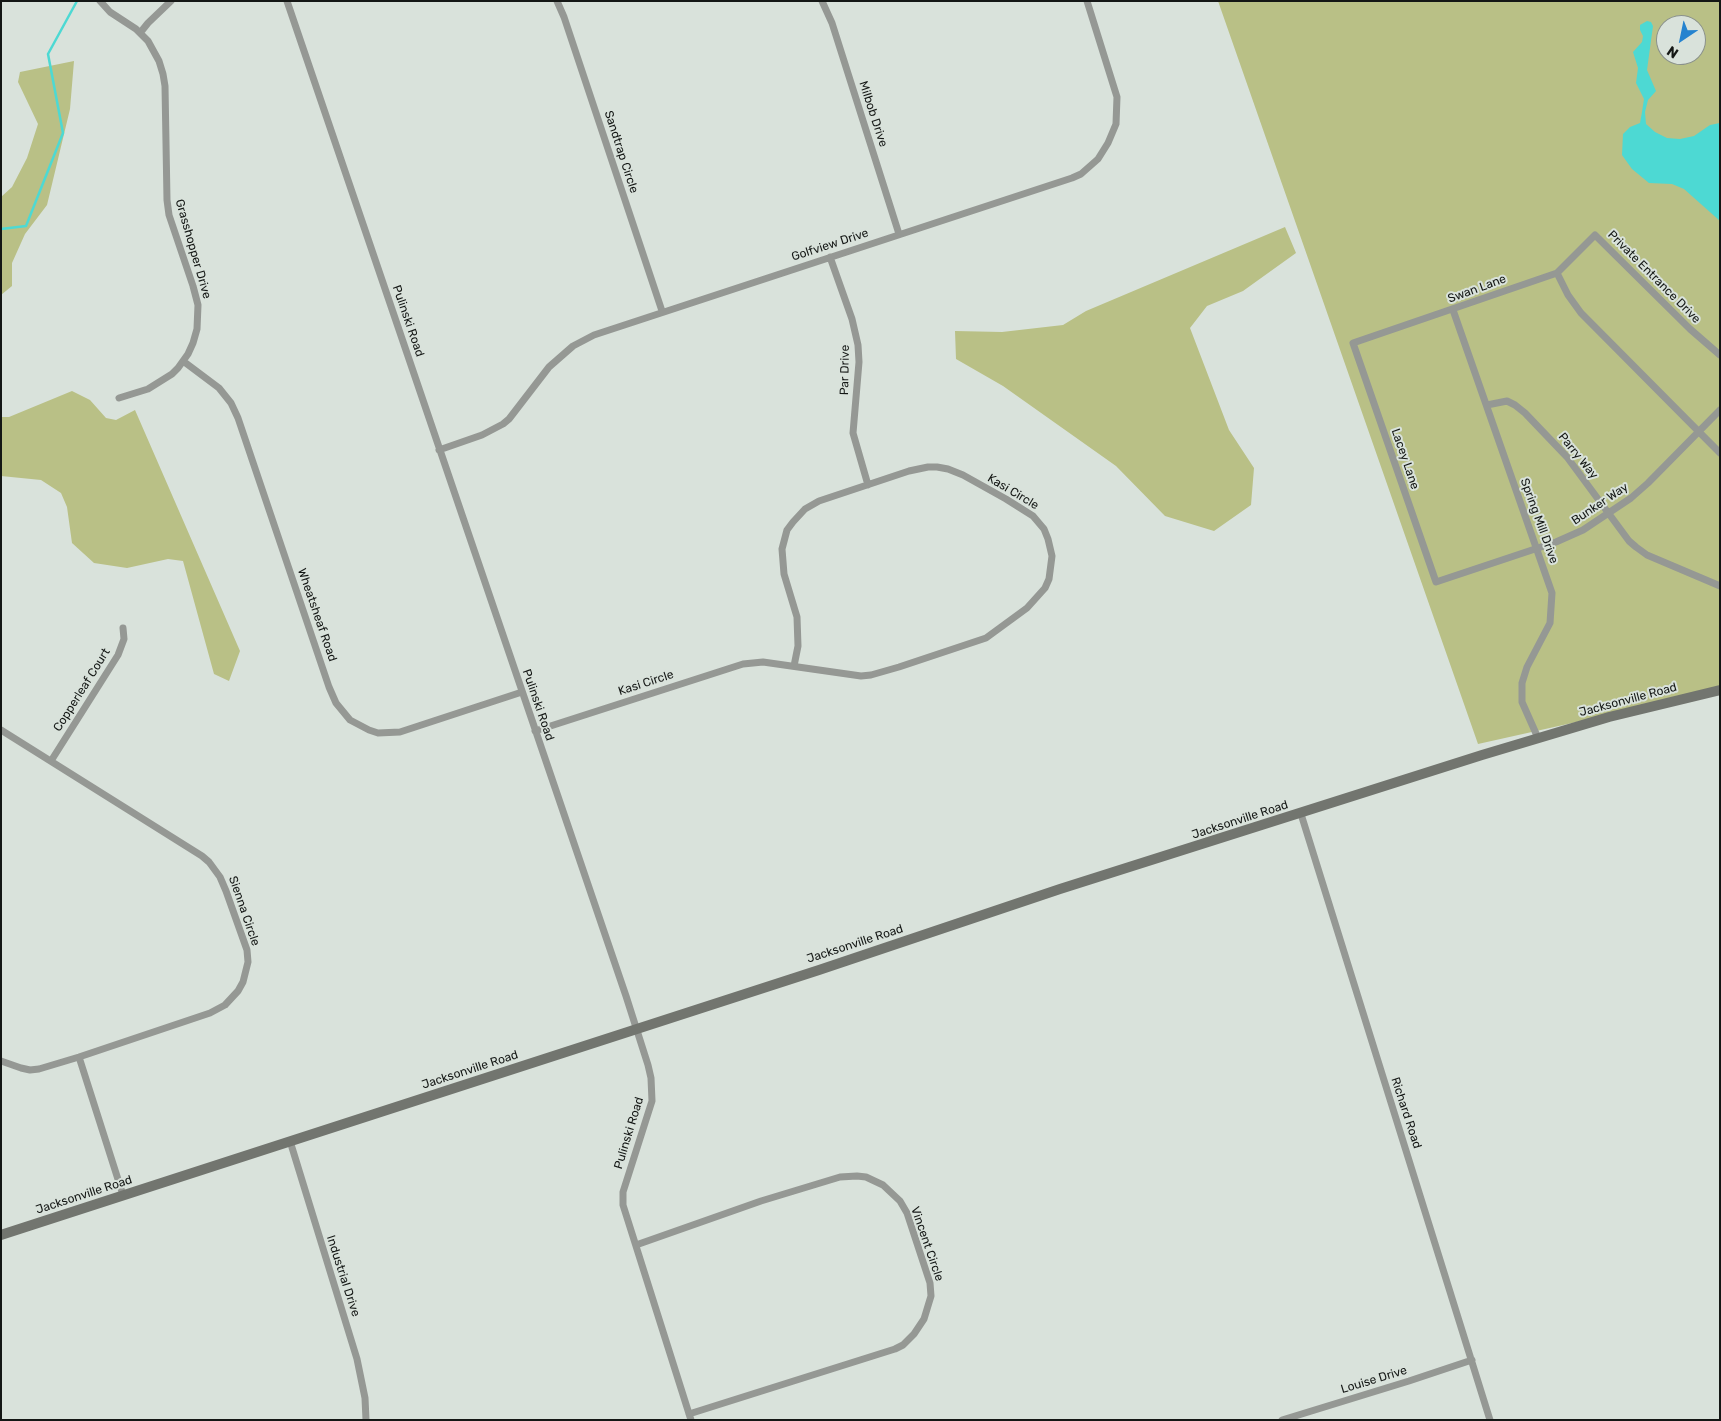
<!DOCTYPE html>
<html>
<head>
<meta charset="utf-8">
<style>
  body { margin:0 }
  #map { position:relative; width:1721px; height:1421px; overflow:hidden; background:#d9e2db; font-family:Rubik,sans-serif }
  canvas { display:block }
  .frame { position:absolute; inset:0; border:2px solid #141715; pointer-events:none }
  .north { position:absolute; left:1656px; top:15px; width:50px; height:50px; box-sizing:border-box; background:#d9e2db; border:1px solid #8a918c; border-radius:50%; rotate:214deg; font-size:14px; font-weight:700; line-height:20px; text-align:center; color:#141715 }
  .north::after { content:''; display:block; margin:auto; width:18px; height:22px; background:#2583cf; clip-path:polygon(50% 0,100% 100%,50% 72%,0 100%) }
</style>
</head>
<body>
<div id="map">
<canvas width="1721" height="1421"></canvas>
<div class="frame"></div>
<div class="north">N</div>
</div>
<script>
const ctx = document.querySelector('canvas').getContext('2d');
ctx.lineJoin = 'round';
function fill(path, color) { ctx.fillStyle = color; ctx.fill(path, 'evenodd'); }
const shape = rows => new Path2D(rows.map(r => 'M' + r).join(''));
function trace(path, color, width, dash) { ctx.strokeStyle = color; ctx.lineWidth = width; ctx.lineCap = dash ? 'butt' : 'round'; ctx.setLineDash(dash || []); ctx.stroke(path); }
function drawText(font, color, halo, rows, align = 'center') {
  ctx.font = font + ' Rubik,sans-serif'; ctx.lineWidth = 4; ctx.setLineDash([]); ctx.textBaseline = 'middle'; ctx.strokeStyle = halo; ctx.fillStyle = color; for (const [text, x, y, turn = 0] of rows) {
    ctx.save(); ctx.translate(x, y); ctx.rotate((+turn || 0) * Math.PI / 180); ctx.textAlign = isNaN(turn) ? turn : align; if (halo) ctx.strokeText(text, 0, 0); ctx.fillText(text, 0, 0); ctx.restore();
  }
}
fill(shape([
  [1218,1,1720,1,1720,690,1478,744],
  [1666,25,1696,25,1696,55,1666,55],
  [74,61,70,109,47,205,25,234,12,263,12,286,1,295,1,197,12,187,27,158,38,124,18,82,20,72],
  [1285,227,1296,253,1243,291,1207,306,1190,328,1229,430,1254,468,1251,505,1214,531,1165,516,1116,466,1003,386,956,359,955,331,1002,332,1063,325,1086,311],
  [72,391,90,400,106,418,116,420,135,410,240,651,229,681,214,674,183,561,168,559,127,568,94,563,72,543,67,507,61,493,41,480,1,476,1,417,9,417]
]), '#b9c086');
fill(shape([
  [1647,21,1651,22,1653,26,1647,70,1656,91,1648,100,1645,112,1646,124,1655,132,1667,138,1680,139,1694,136,1710,125,1720,123,1720,221,1684,189,1672,184,1649,183,1632,169,1622,155,1623,134,1630,127,1640,123,1642,112,1644,99,1636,83,1638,68,1633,52,1642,42,1643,36,1640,30,1640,25]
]), '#4dd9d3');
trace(shape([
  [1,229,26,226,63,133,48,54,77,1]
]), '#4dd9d3', 2.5);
trace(shape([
  [100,1,110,12,136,29,148,41,159,61,163,74,165,86,167,200,169,215,193,286,198,305,197,329,193,343,188,354,178,368,172,374,148,389,119,398],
  [287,1,626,996,648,1065,651,1078,652,1101,623,1192,623,1205,691,1420],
  [557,1,564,17,662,311],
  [822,1,832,23,899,234],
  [140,33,148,23,171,1],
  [830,257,852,319,858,345,859,362,853,433,868,485],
  [1557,273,1568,295,1581,313,1720,453],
  [1453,310,1552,593,1550,623,1527,667,1522,683,1522,702,1538,738],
  [1720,355,1690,329,1595,235,1557,273,1353,343,1436,582,1556,542,1583,530,1631,498,1648,483,1720,410],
  [183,361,219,388,231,403,238,418,329,687,336,703,350,720,369,730,378,733,400,732,522,692],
  [1487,405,1507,401,1515,405,1525,413,1567,457,1629,541,1636,547,1647,555,1720,586],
  [439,450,482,435,503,424,509,419,549,367,573,346,594,335,1072,178,1081,174,1098,159,1108,143,1116,124,1117,97,1087,1],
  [1,730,202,856,209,862,220,877,226,891,247,950,248,962,243,982,238,991,225,1005,210,1013,79,1057,39,1069,30,1070,21,1068,1,1061],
  [535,731,743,664,763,662,861,676,871,675,899,667,986,638,1027,608,1045,588,1049,579,1052,556,1048,539,1044,529,1033,516,1006,499,963,475,948,469,937,467,928,467,909,471,819,501,805,509,793,522,787,530,782,549,784,574,797,617,798,646,794,666],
  [51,761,118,655,124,639,123,628],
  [1301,814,1490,1420],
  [79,1057,123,1195],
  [290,1141,357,1359,365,1398,366,1420],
  [636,1245,761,1201,840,1177,857,1176,866,1177,883,1185,900,1201,907,1213,930,1283,931,1296,924,1319,914,1334,903,1345,895,1349,689,1414],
  [1282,1420,1409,1381,1472,1360]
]), '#959894', 7);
trace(shape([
  [1,1235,819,970,1060,889,1482,755,1609,717,1720,690]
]), '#72756f', 10);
drawText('12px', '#141715', '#d9e2db', [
  ["Milbob Drive",873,114,72],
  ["Sandtrap Circle",621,152,72],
  ["Golfview Drive",830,245,-18],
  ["Grasshopper Drive",193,249,74],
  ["Private Entrance Drive",1654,277,45],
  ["Swan Lane",1477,289,-20],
  ["Pulinski Road",408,321,71],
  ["Par Drive",845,370,-89],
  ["Parry Way",1578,456,51],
  ["Lacey Lane",1405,459,71],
  ["Kasi Circle",1013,492,31],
  ["Bunker Way",1600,504,-34],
  ["Spring Mill Drive",1539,521,70],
  ["Wheatsheaf Road",317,615,71],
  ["Kasi Circle",646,683,-18],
  ["Copperleaf Court",82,690,-58],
  ["Jacksonville Road",1628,700,-15],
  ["Pulinski Road",538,705,71],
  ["Jacksonville Road",1240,820,-18],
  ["Sienna Circle",244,911,71],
  ["Jacksonville Road",855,944,-18],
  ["Jacksonville Road",470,1070,-18],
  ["Richard Road",1406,1113,72],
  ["Pulinski Road",629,1133,-73],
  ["Jacksonville Road",84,1195,-18],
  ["Vincent Circle",927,1244,71],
  ["Industrial Drive",343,1276,72],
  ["Louise Drive",1374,1380,-17]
]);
</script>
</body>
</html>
